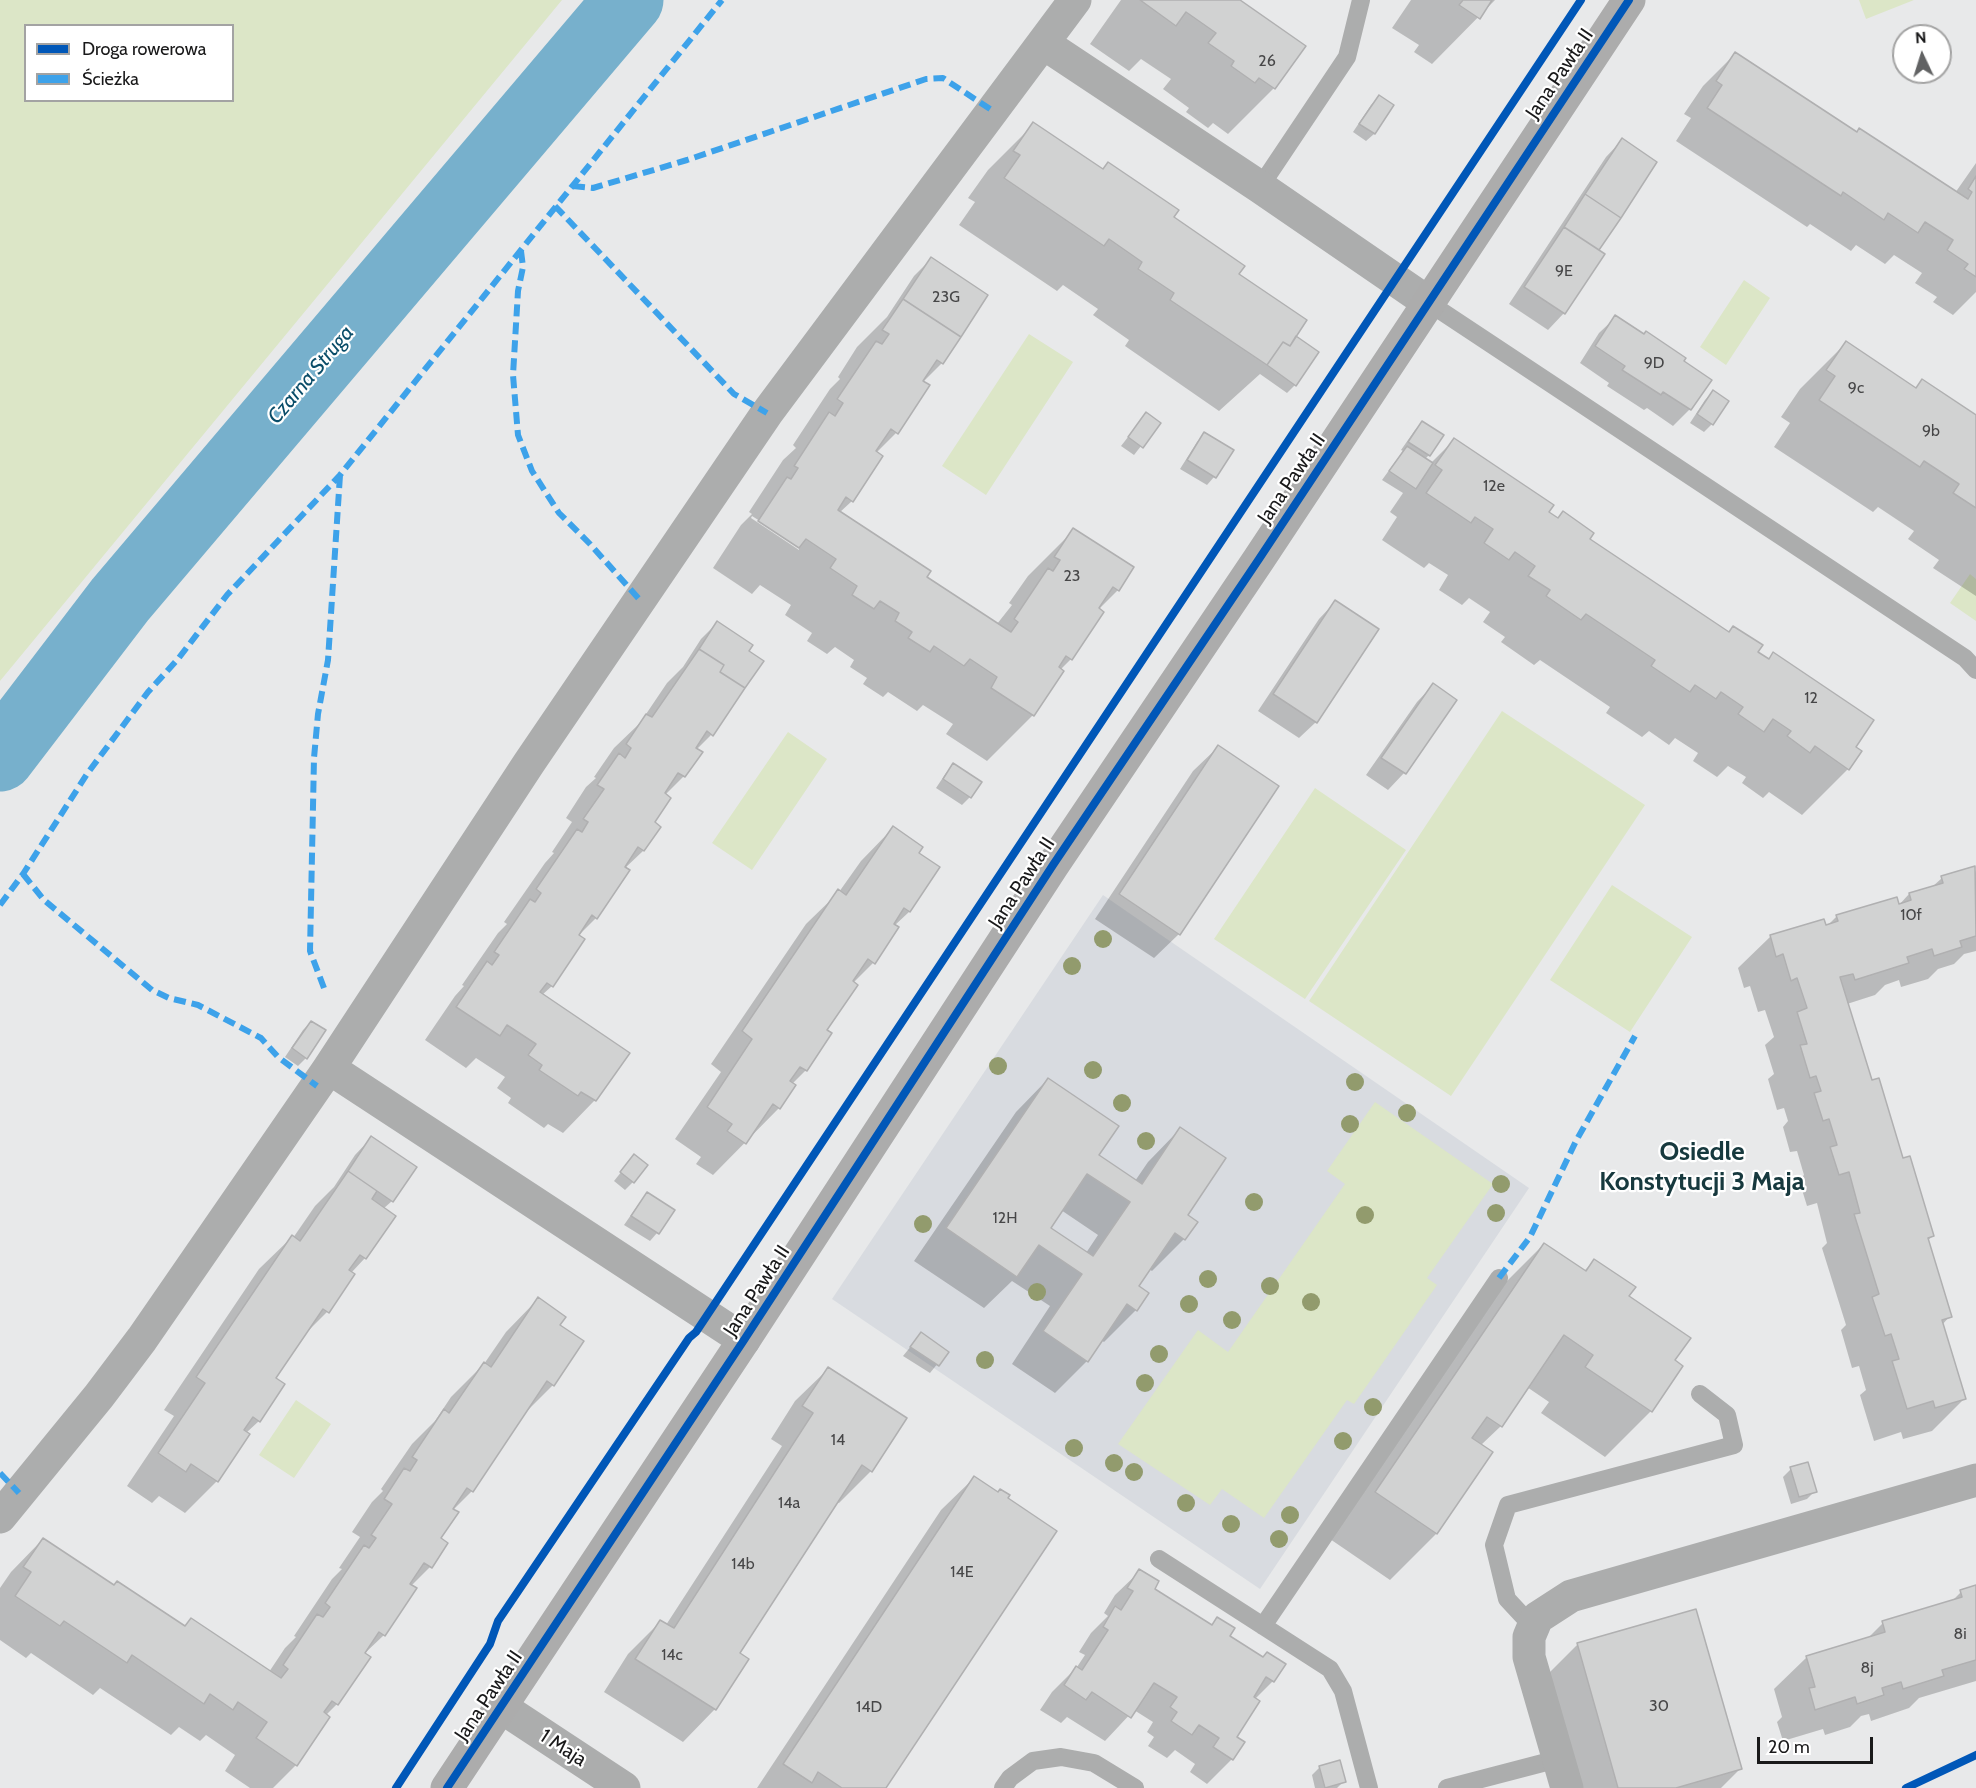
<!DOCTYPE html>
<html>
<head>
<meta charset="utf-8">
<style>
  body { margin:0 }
  #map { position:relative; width:1976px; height:1788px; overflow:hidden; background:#e8e9ea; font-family:Cabin,sans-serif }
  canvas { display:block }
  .legend { position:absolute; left:24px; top:24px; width:210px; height:78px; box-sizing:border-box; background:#fff; border:2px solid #a3a3a3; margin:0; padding:8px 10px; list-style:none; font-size:18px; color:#19191a }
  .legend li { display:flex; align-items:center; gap:12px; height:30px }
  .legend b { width:30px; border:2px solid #a3a3a3 }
  .north { position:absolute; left:1892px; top:24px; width:60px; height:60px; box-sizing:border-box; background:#fff; border:2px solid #a3a3a3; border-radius:50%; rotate:356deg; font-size:16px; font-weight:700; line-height:24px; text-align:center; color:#19191a }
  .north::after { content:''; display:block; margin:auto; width:21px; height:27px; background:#616263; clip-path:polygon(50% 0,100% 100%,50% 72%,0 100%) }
  .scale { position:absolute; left:1757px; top:1737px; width:116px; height:27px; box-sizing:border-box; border:3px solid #19191a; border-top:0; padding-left:8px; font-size:18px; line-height:21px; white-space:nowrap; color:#19191a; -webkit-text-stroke:4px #fff; paint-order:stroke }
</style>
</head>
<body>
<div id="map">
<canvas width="1976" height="1788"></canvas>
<ul class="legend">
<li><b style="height:8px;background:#0057b8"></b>Droga rowerowa</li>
<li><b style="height:8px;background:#3da2ea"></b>Ścieżka</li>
</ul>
<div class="north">N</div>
<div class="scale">20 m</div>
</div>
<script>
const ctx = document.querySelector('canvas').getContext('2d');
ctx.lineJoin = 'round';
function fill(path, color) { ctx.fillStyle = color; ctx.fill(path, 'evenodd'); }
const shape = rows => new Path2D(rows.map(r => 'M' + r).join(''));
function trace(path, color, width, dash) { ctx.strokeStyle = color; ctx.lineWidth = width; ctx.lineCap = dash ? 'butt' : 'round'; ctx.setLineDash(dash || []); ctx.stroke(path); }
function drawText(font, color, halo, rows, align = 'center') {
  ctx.font = font + ' Cabin,sans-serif'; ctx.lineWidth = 4.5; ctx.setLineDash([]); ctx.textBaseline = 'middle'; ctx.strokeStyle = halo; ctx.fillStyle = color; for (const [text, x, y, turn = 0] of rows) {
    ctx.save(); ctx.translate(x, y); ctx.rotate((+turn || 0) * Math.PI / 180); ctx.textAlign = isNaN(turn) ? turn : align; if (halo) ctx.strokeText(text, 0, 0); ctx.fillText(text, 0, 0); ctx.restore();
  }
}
fill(shape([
  [1103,895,1529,1188,1260,1589,832,1299]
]), '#d8dbe0');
fill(shape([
  [0,0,562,0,0,681],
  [26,26,232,26,232,100,26,100],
  [1859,0,1914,0,1866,19],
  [1744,280,1770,298,1726,365,1700,347],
  [1029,334,1073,362,986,495,942,466],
  [1970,574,1976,579,1976,621,1950,603],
  [1502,711,1645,805,1451,1096,1309,1001],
  [788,732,827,759,752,870,712,843],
  [1315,788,1406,850,1305,999,1214,939],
  [1612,885,1692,937,1630,1032,1550,980],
  [1375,1102,1493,1184,1427,1278,1437,1285,1354,1404,1347,1400,1264,1518,1222,1489,1210,1505,1118,1444,1198,1330,1228,1352,1345,1184,1327,1171],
  [296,1400,331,1424,294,1478,259,1455]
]), '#dce6c7');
fill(shape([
  [1121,0,1238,0,1274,88,1228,134,1213,123,1208,128,1186,112,1189,108,1163,89,1171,79,1141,59,1129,71,1090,44],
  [1411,0,1495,0,1432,64,1414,52,1419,45,1392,28],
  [1735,54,1856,133,1859,129,1955,193,1976,163,1976,292,1953,315,1933,302,1937,297,1915,283,1922,273,1894,255,1885,264,1856,245,1851,251,1810,224,1807,227,1676,141,1691,118,1684,114,1703,86],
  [1379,97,1392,106,1374,134,1366,141,1353,132,1371,105],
  [1034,124,1172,218,1237,274,1291,341,1295,385,1287,393,1260,374,1219,411,1125,346,1129,340,1093,315,1098,309,1063,285,1057,291,959,225,975,202,968,198,988,170],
  [1622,140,1655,162,1597,251,1603,254,1564,313,1548,330,1509,304,1606,157],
  [931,259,942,363,923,382,896,433,876,453,852,501,839,513,925,577,997,624,1012,605,1009,603,1028,576,1074,530,1118,590,1098,610,1071,659,1060,670,1062,671,1033,715,987,761,946,734,953,724,923,705,917,711,888,692,883,697,863,684,867,678,850,667,854,660,835,647,827,654,807,641,812,633,785,615,791,605,760,585,752,594,713,568,741,525,752,514,749,512,783,460,796,448,793,445,830,389,840,379,838,377,857,347,887,317,914,276],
  [752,516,799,546,799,550,751,518],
  [1616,317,1709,380,1690,409,1673,426,1647,408,1644,410,1607,386,1609,383,1580,363,1599,333],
  [1846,343,1915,389,1922,381,1976,417,1976,596,1933,568,1939,560,1908,539,1914,531,1878,507,1873,512,1774,447,1790,423,1781,417,1800,389],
  [1713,392,1712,424,1704,432,1690,423,1705,400],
  [1146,414,1159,423,1134,455,1121,446],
  [1422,423,1429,455,1425,459,1431,463,1454,440,1547,512,1557,519,1563,513,1588,539,1728,633,1733,628,1756,653,1767,660,1773,654,1854,747,1848,769,1802,815,1769,792,1763,798,1742,783,1746,777,1728,766,1717,777,1693,761,1698,753,1675,738,1669,745,1649,731,1642,737,1606,713,1610,707,1540,660,1534,665,1501,642,1505,637,1483,622,1490,612,1469,598,1462,605,1439,590,1448,575,1429,563,1424,568,1382,540,1397,517,1390,512,1403,493,1382,480,1403,451,1401,450,1415,430],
  [1205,434,1231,450,1214,477,1207,485,1180,469,1197,442],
  [1335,602,1316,722,1299,738,1258,711,1319,619],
  [717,623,711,735,696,750,684,776,665,795,652,823,659,827,643,851,624,869,628,871,596,918,578,936,552,986,542,995,595,1100,563,1133,548,1124,544,1128,508,1103,511,1098,497,1088,505,1077,476,1058,466,1068,425,1040,455,996,464,986,462,985,498,933,507,924,504,922,545,863,554,853,552,852,572,822,566,818,586,787,596,778,594,777,614,748,640,723,667,683,683,667,701,639],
  [1433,685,1455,700,1404,773,1388,790,1366,775,1417,702],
  [1218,747,1179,934,1154,958,1095,919,1193,771],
  [954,765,970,797,962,805,936,788,946,773],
  [893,828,917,853,938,868,909,912,894,926,873,963,853,983,825,1030,830,1034,806,1070,792,1084,779,1108,713,1175,696,1164,701,1157,675,1139,721,1072,711,1064,806,924,839,892,861,861],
  [1974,868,1976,873,1976,951,1964,954,1954,964,1938,969,1928,979,1901,987,1899,980,1885,985,1875,995,1847,1004,1871,1081,1933,1236,1927,1241,1950,1316,1942,1325,1964,1399,1932,1431,1903,1439,1901,1432,1874,1441,1860,1395,1866,1390,1859,1366,1852,1368,1841,1330,1846,1325,1822,1248,1827,1243,1817,1203,1807,1206,1799,1180,1804,1175,1797,1151,1790,1152,1783,1127,1788,1121,1784,1108,1777,1110,1768,1079,1774,1074,1765,1045,1774,1037,1765,1010,1758,1012,1750,986,1744,988,1738,968,1771,936,1827,926,1837,916,1898,906,1909,894,1932,887,1942,878],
  [311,1022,306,1058,298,1066,285,1057,303,1030],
  [1048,1079,1097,1156,1135,1181,1148,1162,1180,1129,1185,1215,1184,1239,1152,1271,1149,1269,1137,1287,1136,1310,1104,1342,1101,1340,1087,1361,1055,1393,1012,1364,1050,1306,1012,1281,984,1308,914,1261,1016,1112],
  [1061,1210,1098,1235,1086,1253,1049,1228],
  [371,1138,392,1201,383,1209,394,1216,365,1258,351,1273,327,1312,301,1338,274,1378,259,1421,246,1433,217,1481,185,1513,159,1496,152,1503,127,1486,174,1416,164,1410,259,1269,292,1237,293,1238,315,1206,334,1187,355,1155],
  [634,1156,633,1182,625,1190,614,1181],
  [648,1194,673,1211,657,1233,650,1241,624,1225,640,1202],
  [1544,1244,1584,1271,1594,1261,1627,1297,1673,1361,1681,1367,1651,1411,1605,1457,1541,1413,1549,1402,1527,1387,1501,1426,1481,1445,1491,1452,1436,1534,1390,1580,1330,1539,1498,1290],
  [538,1299,558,1325,553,1385,523,1415,472,1491,453,1510,439,1538,430,1567,411,1586,384,1635,364,1654,337,1704,326,1715,296,1765,273,1788,250,1788,225,1771,235,1755,206,1735,200,1741,179,1727,171,1735,100,1688,93,1695,31,1653,26,1658,0,1640,0,1588,11,1572,43,1539,113,1587,184,1627,191,1620,269,1672,285,1648,296,1637,294,1636,332,1579,342,1569,339,1568,360,1537,352,1532,372,1502,383,1491,381,1489,412,1444,435,1421,451,1397,484,1364,506,1332],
  [921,1334,947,1352,930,1373,903,1356],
  [828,1369,871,1471,839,1503,836,1502,738,1654,715,1709,683,1742,604,1692,628,1654,661,1621,666,1625,782,1446,771,1439,795,1401],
  [1791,1469,1815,1491,1807,1499,1791,1504,1783,1477],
  [974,1478,885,1788,757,1788,941,1510],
  [1140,1571,1153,1589,1211,1626,1217,1619,1228,1637,1273,1681,1255,1699,1235,1737,1232,1759,1207,1784,1190,1772,1195,1764,1175,1750,1167,1758,1148,1746,1154,1737,1147,1732,1153,1722,1134,1710,1105,1741,1067,1717,1061,1723,1040,1710,1052,1692,1077,1667,1085,1655,1079,1652,1091,1633,1108,1616,1104,1613,1115,1595],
  [1976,1587,1976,1681,1919,1698,1909,1708,1871,1721,1869,1714,1861,1716,1850,1727,1825,1735,1823,1729,1783,1741,1777,1722,1782,1717,1774,1689,1807,1657,1867,1639,1883,1623,1951,1602,1961,1592],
  [1695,1611,1740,1769,1721,1788,1576,1788,1545,1677,1577,1645],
  [1320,1767,1344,1781,1337,1788,1315,1788,1312,1775]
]), '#0003');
trace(shape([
  [0,757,120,600,629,0]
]), '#77b0cc', 69);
const building = shape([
  [1140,0,1240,0,1306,46,1275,89,1259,78,1255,83,1231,66,1234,61,1208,43,1216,33,1186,12,1176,26,1140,0],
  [1463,0,1492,0,1480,19,1459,5,1463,0],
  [1735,52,1857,132,1859,128,1968,199,1972,192,1968,189,1976,176,1976,277,1964,269,1968,264,1947,250,1953,240,1925,222,1918,233,1888,213,1884,220,1843,192,1841,196,1707,108,1722,85,1716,81,1735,52],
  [1379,95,1394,105,1375,134,1359,124,1379,95],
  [1033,122,1103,169,1108,162,1179,210,1174,217,1245,266,1239,274,1307,320,1290,346,1283,342,1267,365,1170,300,1174,293,1138,269,1142,262,1109,239,1104,246,1004,178,1020,155,1013,151,1033,122],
  [1622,138,1657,162,1621,218,1585,194,1622,138],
  [1585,194,1621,218,1599,250,1564,227,1585,194],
  [1564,227,1605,254,1565,314,1524,287,1564,227],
  [931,257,988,295,961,337,903,299,931,257],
  [903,299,961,337,943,364,937,360,923,381,930,385,898,434,891,429,876,451,883,456,853,502,846,497,838,510,931,571,927,577,1011,632,1018,622,1014,619,1048,568,1053,571,1060,560,1054,557,1073,528,1134,567,1119,591,1113,587,1099,608,1104,612,1072,660,1066,656,1059,667,1064,671,1034,716,991,688,997,677,970,659,964,666,934,646,930,652,908,638,912,632,895,621,899,613,880,601,874,609,852,595,857,586,830,568,836,559,806,539,799,548,758,521,787,477,791,479,798,468,794,466,829,412,835,416,843,403,837,399,876,341,882,344,889,334,882,330,903,299],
  [1615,315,1644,334,1646,331,1686,358,1684,361,1712,380,1691,410,1663,392,1661,395,1622,370,1625,366,1595,346,1615,315],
  [1296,336,1319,352,1296,386,1267,365,1283,342,1290,346,1296,336],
  [1846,341,1916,388,1922,379,1976,415,1976,508,1953,493,1959,484,1924,461,1920,467,1819,400,1835,376,1826,370,1846,341],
  [1713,390,1729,401,1713,425,1697,414,1713,390],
  [1146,412,1161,423,1143,448,1128,437,1146,412],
  [1422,421,1444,435,1430,456,1408,442,1422,421],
  [1204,432,1234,450,1216,478,1187,460,1204,432],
  [1454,438,1554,505,1549,512,1558,518,1563,511,1594,533,1590,539,1729,632,1733,626,1763,645,1758,652,1769,659,1773,652,1874,720,1856,747,1862,751,1849,770,1815,746,1810,753,1787,736,1791,731,1773,719,1764,732,1738,714,1743,707,1721,692,1716,699,1695,685,1690,692,1651,666,1655,660,1586,614,1581,620,1546,596,1550,590,1528,576,1535,566,1515,552,1509,560,1484,543,1493,529,1475,517,1471,523,1426,493,1442,470,1435,465,1454,438],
  [1407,446,1433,463,1416,489,1389,471,1407,446],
  [1335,600,1379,629,1317,723,1273,694,1335,600],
  [717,621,753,645,749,651,764,661,745,688,720,672,724,665,699,649,717,621],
  [699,649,724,665,720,672,745,688,713,736,707,731,696,748,703,752,685,777,678,773,665,793,671,798,655,822,661,827,644,851,638,847,625,867,630,870,597,919,592,915,579,935,585,939,553,987,547,983,540,992,630,1053,596,1101,581,1092,578,1096,539,1070,542,1065,528,1055,536,1044,507,1025,500,1036,456,1007,487,961,492,965,499,955,494,952,530,899,535,902,541,893,536,889,577,829,582,832,588,822,583,819,604,789,597,785,619,753,625,758,631,748,626,744,646,714,652,717,699,649],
  [1433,683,1457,700,1406,774,1381,758,1433,683],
  [1218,745,1279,786,1180,935,1119,894,1218,745],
  [953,763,982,782,971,798,943,779,953,763],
  [893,826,923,847,919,853,940,867,910,912,904,908,894,924,899,927,875,964,868,959,853,981,858,985,827,1030,832,1033,807,1071,800,1067,790,1081,796,1085,780,1109,773,1104,746,1144,727,1131,732,1124,707,1107,752,1039,742,1031,838,889,846,895,893,826],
  [1975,866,1976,936,1960,941,1962,947,1934,956,1932,949,1907,957,1909,963,1855,980,1853,974,1840,977,1872,1080,1879,1078,1903,1158,1910,1156,1934,1236,1928,1238,1952,1317,1942,1320,1966,1399,1935,1408,1933,1401,1907,1409,1892,1361,1899,1359,1891,1334,1885,1336,1872,1297,1879,1294,1854,1214,1860,1213,1849,1172,1839,1175,1830,1147,1837,1145,1829,1119,1823,1121,1814,1093,1821,1091,1816,1076,1810,1078,1800,1045,1807,1044,1797,1012,1807,1008,1797,978,1791,981,1783,954,1776,957,1770,935,1824,919,1826,925,1838,921,1836,915,1897,897,1899,904,1911,900,1909,893,1943,883,1941,876,1975,866],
  [311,1021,326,1030,307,1059,292,1048,311,1021],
  [1048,1078,1119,1126,1099,1155,1142,1184,1180,1127,1226,1158,1188,1215,1198,1222,1185,1240,1175,1233,1139,1286,1149,1293,1137,1311,1127,1304,1088,1362,1043,1331,1082,1274,1039,1245,1017,1277,946,1228,1048,1078],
  [1087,1174,1130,1202,1093,1256,1051,1228,1087,1174],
  [371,1136,417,1167,393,1202,348,1171,371,1136],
  [634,1154,648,1165,634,1183,620,1172,634,1154],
  [348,1171,377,1191,372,1199,396,1216,366,1259,360,1255,349,1270,355,1274,329,1313,323,1309,276,1378,285,1384,260,1422,253,1417,244,1430,250,1434,218,1482,191,1464,186,1472,158,1453,205,1383,196,1377,292,1235,300,1241,348,1171],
  [647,1192,675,1210,659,1234,631,1216,647,1192],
  [1544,1243,1586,1271,1594,1259,1636,1287,1629,1296,1691,1338,1675,1360,1683,1366,1652,1412,1585,1367,1593,1355,1564,1335,1502,1427,1487,1417,1472,1438,1493,1452,1437,1534,1375,1492,1544,1243],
  [538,1297,566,1317,560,1325,584,1341,554,1386,547,1381,473,1492,467,1488,453,1509,459,1512,441,1538,448,1543,432,1568,424,1563,410,1584,417,1588,385,1636,379,1632,365,1653,371,1657,338,1705,332,1701,324,1712,330,1717,297,1766,256,1738,267,1722,238,1702,233,1710,210,1694,204,1704,132,1655,127,1663,64,1621,60,1626,15,1596,31,1572,23,1567,43,1538,114,1585,117,1581,185,1626,191,1618,281,1678,288,1669,283,1665,317,1614,323,1617,330,1607,325,1603,364,1545,369,1548,376,1538,371,1535,392,1504,384,1499,404,1468,410,1471,417,1460,412,1457,444,1409,449,1413,484,1362,491,1367,538,1297],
  [921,1332,949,1352,939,1366,910,1347,921,1332],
  [828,1367,907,1418,872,1472,862,1465,740,1653,749,1659,716,1710,635,1659,660,1620,674,1628,813,1413,802,1406,828,1367],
  [1808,1462,1817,1492,1799,1497,1790,1467,1808,1462],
  [974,1476,998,1492,1000,1489,1010,1495,1008,1498,1057,1531,886,1788,842,1788,818,1772,812,1783,783,1764,974,1476],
  [1139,1569,1159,1581,1155,1589,1212,1625,1217,1617,1235,1628,1230,1636,1263,1657,1267,1652,1286,1664,1274,1682,1266,1677,1254,1697,1260,1701,1237,1737,1245,1742,1233,1760,1213,1747,1219,1738,1199,1725,1192,1735,1171,1721,1177,1712,1170,1707,1177,1697,1154,1683,1131,1718,1092,1692,1086,1700,1064,1685,1076,1666,1082,1670,1108,1630,1103,1627,1115,1606,1121,1610,1133,1591,1127,1588,1139,1569],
  [1976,1585,1976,1660,1942,1670,1944,1676,1903,1689,1901,1682,1882,1688,1884,1695,1857,1704,1855,1697,1815,1710,1809,1688,1815,1687,1806,1656,1885,1632,1882,1621,1962,1597,1960,1590,1976,1585],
  [1696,1609,1742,1769,1676,1788,1618,1788,1577,1643,1696,1609],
  [1340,1760,1346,1782,1325,1788,1319,1766,1340,1760]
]);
fill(building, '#d1d2d2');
trace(building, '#b0b0b1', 1.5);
trace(shape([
  [1260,187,1347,57,1361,0],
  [1429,303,1965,658,1976,670],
  [1159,1559,1330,1669,1343,1691,1369,1788],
  [1263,1626,1499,1278],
  [1533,1627,1507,1599,1494,1545,1508,1505,1734,1445,1727,1415,1700,1394],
  [1003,1788,1010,1778,1033,1761,1061,1757,1094,1763,1135,1788],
  [1447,1788,1558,1759]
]), '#acadad', 18);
trace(shape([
  [1043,43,1260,187,1429,303],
  [329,1068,744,1340],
  [0,1517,99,1396,142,1339,329,1068,529,763,767,413,1075,0],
  [501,1707,624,1788],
  [1567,1788,1529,1657,1529,1637,1537,1618,1571,1596,1976,1480]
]), '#acadad', 33);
trace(shape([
  [447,1788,744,1340,1053,865,1259,559,1629,0]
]), '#acacac', 33);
trace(shape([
  [573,186,593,188,687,160,926,79,943,78,993,111],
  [555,206,734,394,767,413],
  [521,251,523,267,518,291,513,375,518,435,532,471,559,513,590,544,640,600],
  [23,874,44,900,152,990,169,998,198,1005,261,1038,278,1057,317,1086],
  [0,905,23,874,87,774,148,692,178,659,227,595,340,475,722,0],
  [324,988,310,951,314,758,318,714,328,660,340,475],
  [1499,1278,1530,1237,1576,1141,1635,1036],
  [0,1473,19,1493]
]), '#3da2ea', 6, [12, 6]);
trace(shape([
  [396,1788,490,1644,498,1621,689,1338,696,1332,1581,0],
  [447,1788,744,1340,1053,865,1259,559,1629,0],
  [1906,1788,1976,1755]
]), '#0057b8', 8);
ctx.fillStyle = '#929b6d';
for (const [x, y] of [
  [1103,939],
  [1072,966],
  [998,1066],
  [1093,1070],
  [1355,1082],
  [1122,1103],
  [1407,1113],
  [1350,1124],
  [1146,1141],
  [1501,1184],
  [1254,1202],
  [1496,1213],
  [1365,1215],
  [923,1224],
  [1208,1279],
  [1270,1286],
  [1037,1292],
  [1311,1302],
  [1189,1304],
  [1232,1320],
  [1159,1354],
  [985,1360],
  [1145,1383],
  [1373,1407],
  [1343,1441],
  [1074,1448],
  [1114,1463],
  [1134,1472],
  [1186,1503],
  [1290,1515],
  [1231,1524],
  [1279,1539]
]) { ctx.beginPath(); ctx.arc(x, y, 9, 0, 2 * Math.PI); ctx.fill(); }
drawText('16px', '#474748', null, [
  ["26",1267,61],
  ["9E",1564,271],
  ["23G",946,297],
  ["9D",1654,363],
  ["9c",1856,388],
  ["9b",1931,431],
  ["12e",1494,486],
  ["23",1072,576],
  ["12",1811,698],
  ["10f",1911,915],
  ["12H",1005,1218],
  ["14",838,1440],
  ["14a",789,1503],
  ["14b",743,1564],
  ["14E",962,1572],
  ["8i",1960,1634],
  ["14c",672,1655],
  ["8j",1867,1668],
  ["30",1659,1706],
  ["14D",869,1707]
]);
drawText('20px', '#19191a', '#fff', [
  ["Jana Pawła II",1560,74,-56],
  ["Jana Pawła II",1292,479,-56],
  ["Jana Pawła II",1022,883,-57],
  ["Jana Pawła II",757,1291,-57],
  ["Jana Pawła II",489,1696,-56],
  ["1 Maja",563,1748,33]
]);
drawText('italic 21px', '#0a4d69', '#fff', [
  ["Czarna Struga",311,375,-50]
]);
drawText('bold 26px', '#17393e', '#fff', [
  ["Osiedle",1702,1152],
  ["Konstytucji 3 Maja",1702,1182]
]);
</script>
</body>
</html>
